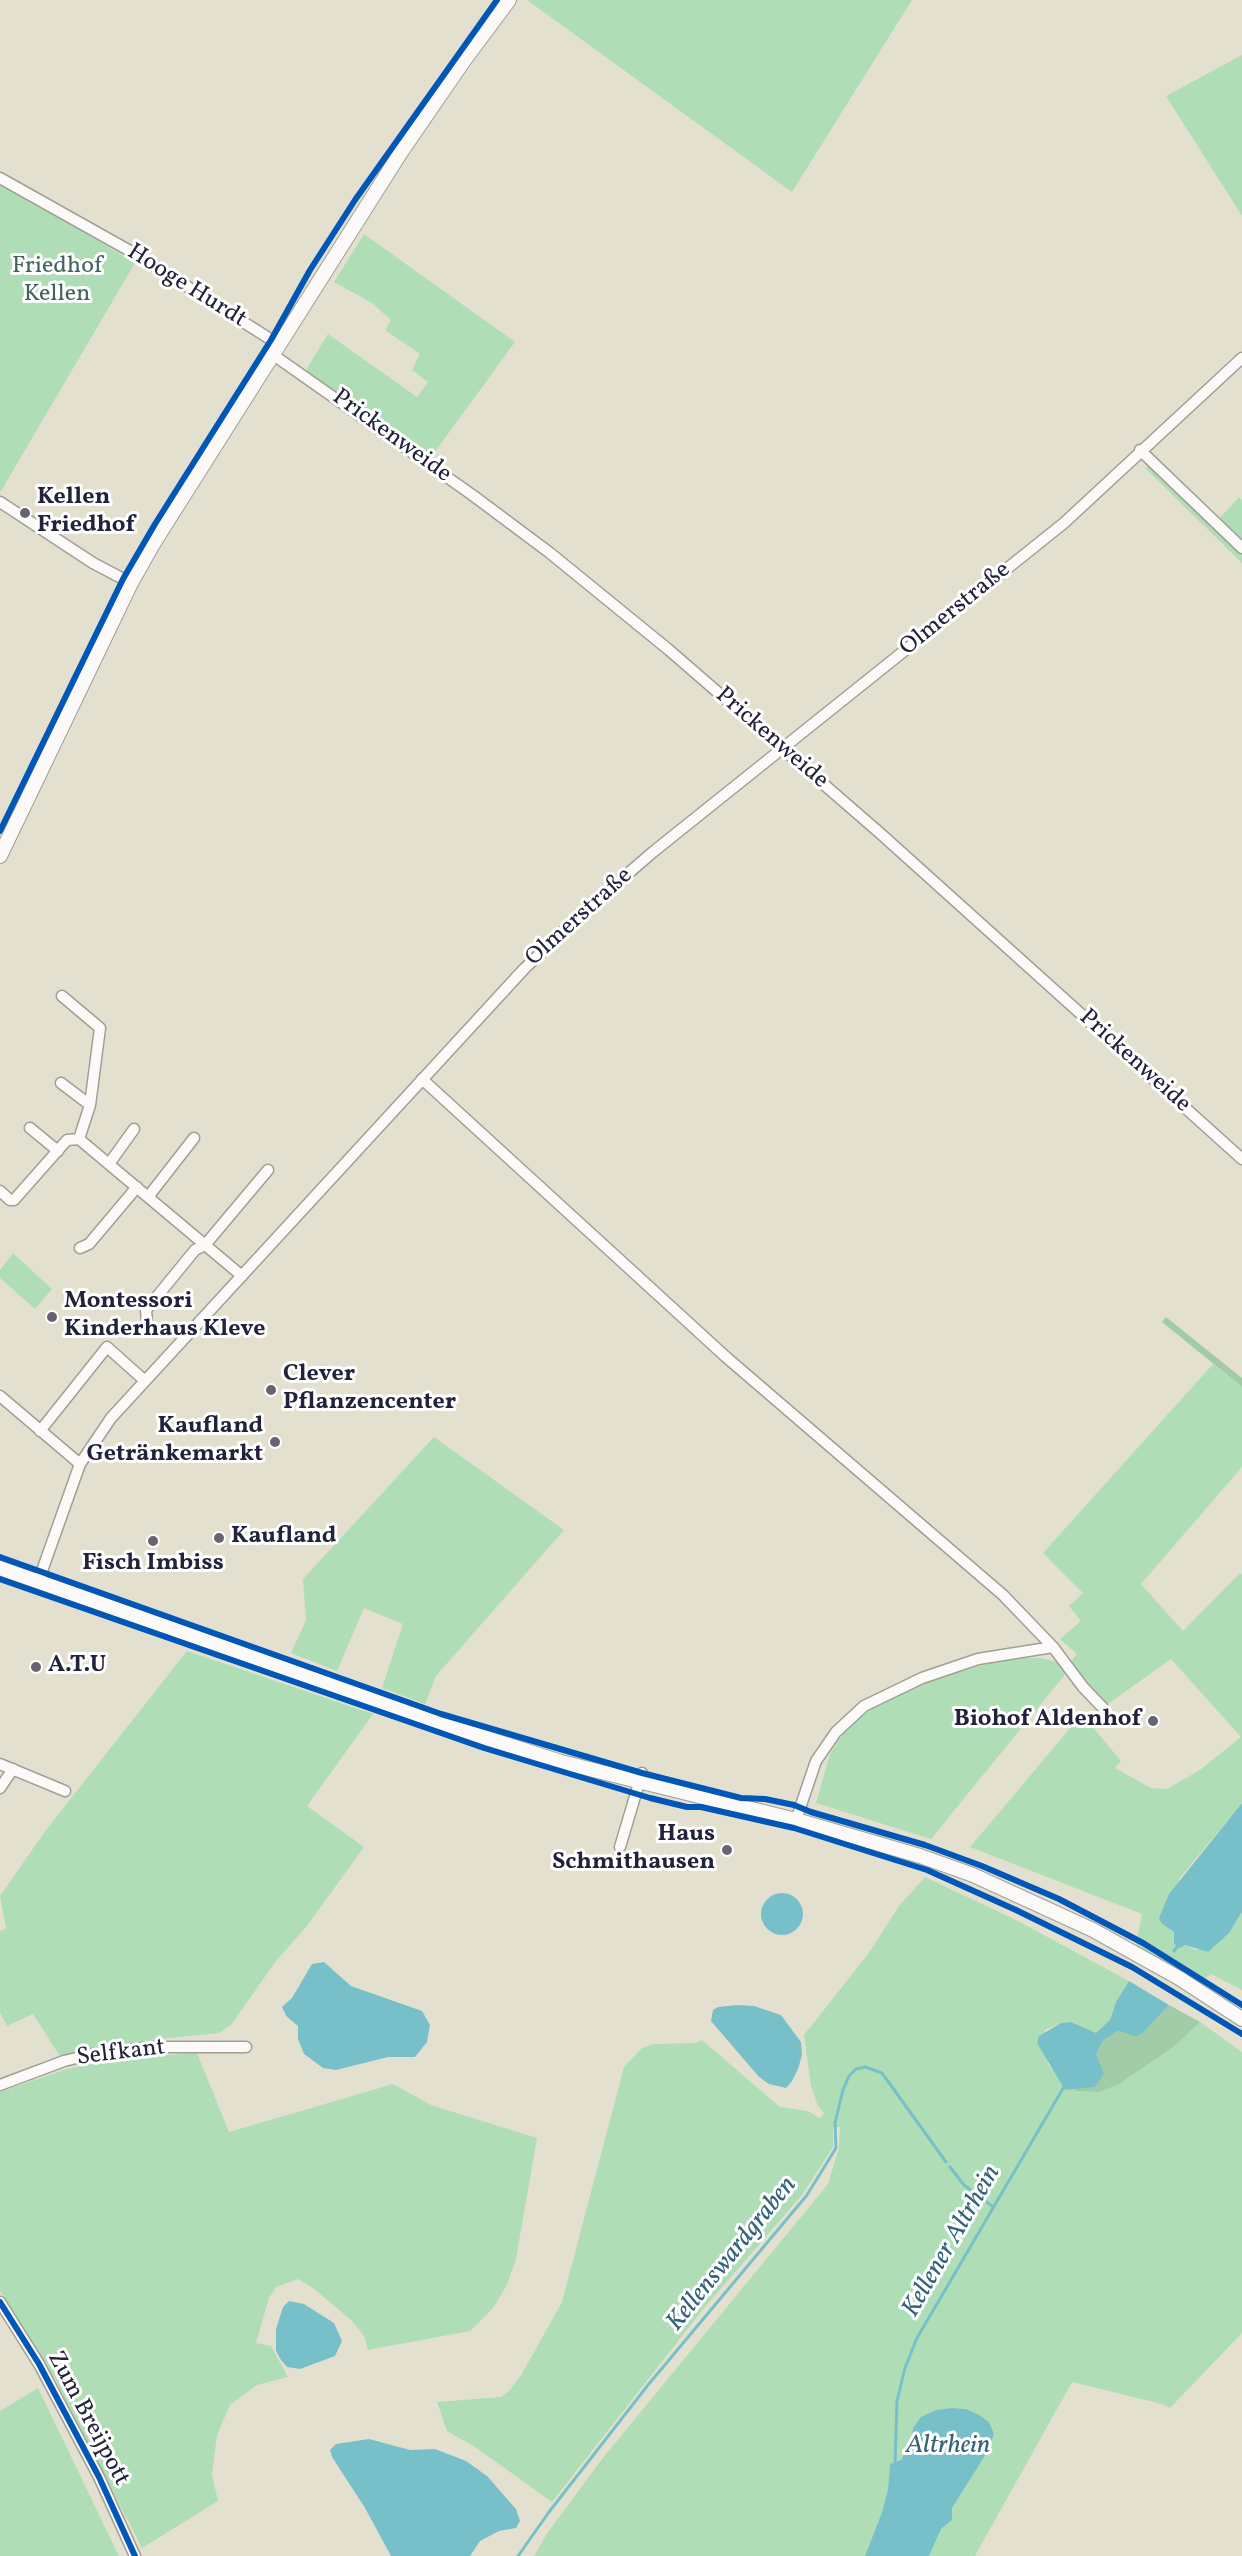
<!DOCTYPE html>
<html>
<head>
<meta charset="utf-8">
<style>
  body { margin:0 }
  canvas { display:block; background:#e4e0cf }
</style>
</head>
<body>
<canvas width="1242" height="2556"></canvas>
<script>
const ctx = document.querySelector('canvas').getContext('2d');
ctx.lineJoin = 'round';
function fill(path, color) { ctx.fillStyle = color; ctx.fill(path, 'evenodd'); }
const shape = rows => new Path2D(rows.map(r => 'M' + r).join(''));
function trace(path, color, width, dash) { ctx.strokeStyle = color; ctx.lineWidth = width; ctx.lineCap = dash ? 'butt' : 'round'; ctx.setLineDash(dash || []); ctx.stroke(path); }
function drawText(font, color, halo, rows, align = 'center') {
  ctx.font = font + ' Vollkorn,serif'; ctx.lineWidth = 6; ctx.setLineDash([]); ctx.textBaseline = 'middle'; ctx.strokeStyle = halo; ctx.fillStyle = color; for (const [text, x, y, turn = 0] of rows) {
    ctx.save(); ctx.translate(x, y); ctx.rotate((+turn || 0) * Math.PI / 180); ctx.textAlign = isNaN(turn) ? turn : align; if (halo) ctx.strokeText(text, 0, 0); ctx.fillText(text, 0, 0); ctx.restore();
  }
}
fill(shape([
  [527,0,912,0,792,192],
  [1242,55,1242,216,1166,96],
  [0,182,135,263,1,491,0,491],
  [364,234,515,342,429,460,308,374,306,370,328,334,417,397,428,382,412,370,420,354,385,330,391,320,372,303,334,282],
  [1150,465,1242,553,1242,563,1145,468],
  [1239,497,1242,500,1242,543,1218,520],
  [13,1253,52,1289,35,1309,0,1278,0,1270],
  [1213,1364,1242,1387,1242,1467,1141,1584,1183,1631,1240,1573,1242,1574,1242,1803,1180,1878,1162,1924,1174,1932,1176,1938,1185,1945,1196,1950,1238,1920,1242,1912,1242,1990,1211,1974,1199,1983,1136,1946,1142,1914,970,1847,1082,1714,1121,1761,1115,1768,1151,1788,1167,1789,1200,1770,1241,1737,1171,1659,1108,1704,1089,1687,1071,1661,1077,1654,1060,1639,1081,1621,1069,1606,1083,1593,1043,1553],
  [434,1437,564,1530,436,1676,425,1704,382,1688,403,1624,364,1608,337,1671,291,1653,306,1620,303,1579],
  [187,1651,373,1714,307,1806,364,1847,307,1926,276,1961,231,2025,219,2033,140,2041,61,2058,33,2014,7,2026,0,2012,0,1931,6,1928,0,1896,46,1830],
  [1024,1658,1041,1658,1057,1662,1067,1672,931,1839,816,1803,830,1754,845,1731,861,1716,885,1701,935,1679,986,1664],
  [925,1877,1016,1920,1129,1981,1116,2002,1110,2020,1095,2034,1071,2022,1061,2023,1045,2030,1048,2064,1060,2080,1065,2090,1077,2088,1075,2091,1099,2092,1176,2045,1200,2022,1242,2052,1242,2333,1170,2408,1162,2404,1072,2382,975,2556,929,2556,941,2529,952,2520,952,2508,988,2451,994,2434,966,2409,953,2408,936,2410,913,2428,911,2442,901,2460,890,2464,888,2489,882,2512,865,2556,534,2556,548,2532,602,2459,828,2184,839,2148,840,2127,833,2127,833,2147,802,2195,704,2308,552,2502,475,2447,447,2431,437,2402,501,2397,509,2391,520,2377,562,2302,624,2067,642,2048,653,2044,695,2043,702,2040,780,2107,808,2111,820,2118,824,2113,818,2106,811,2086,804,2035,868,1954,899,1906],
  [197,2053,229,2132,393,2084,431,2105,537,2138,516,2259,507,2285,493,2308,470,2331,368,2350,364,2336,351,2320,313,2288,298,2279,276,2287,269,2298,256,2343,271,2346,288,2377,257,2385,230,2405,217,2435,212,2475,218,2501,142,2548,54,2377,0,2291,0,2092,67,2069,118,2058],
  [38,2388,117,2552,119,2556,0,2556,0,2411]
]), '#afdeb6');
fill(shape([
  [1166,1317,1242,1378,1242,1387,1162,1322],
  [1169,2005,1200,2022,1176,2045,1119,2084,1099,2092,1074,2091,1077,2088,1087,2088,1098,2065,1096,2054,1103,2041,1118,2031,1128,2034,1143,2033]
]), '#a1cca7');
fill(shape([
  [1242,1803,1242,1912,1229,1933,1208,1952,1185,1945,1180,1948,1174,1944,1174,1932,1162,1924,1159,1918,1169,1894],
  '761 1914a21 21 0 1 1 42 0a21 21 0 1 1-42 0Z',
  [324,1962,351,1986,422,2011,430,2025,427,2042,415,2057,388,2057,336,2070,323,2068,304,2054,298,2039,298,2026,287,2017,282,2007,292,1998,312,1964],
  [1129,1981,1169,2005,1143,2033,1135,2036,1118,2031,1103,2041,1096,2054,1104,2074,1095,2087,1065,2090,1037,2043,1039,2036,1061,2023,1071,2022,1096,2033,1110,2020,1116,2002],
  [738,2005,754,2006,781,2015,801,2042,802,2055,798,2069,792,2081,786,2088,769,2084,759,2077,711,2021,713,2010,718,2007],
  [289,2301,304,2304,334,2323,342,2341,335,2356,300,2369,287,2367,281,2360,276,2351,276,2329,283,2307],
  [952,2408,966,2409,979,2415,989,2422,994,2434,988,2451,952,2508,952,2520,941,2529,929,2556,865,2556,882,2512,888,2489,890,2464,901,2460,911,2442,913,2428,921,2417,936,2410],
  [369,2439,410,2450,435,2449,466,2461,487,2476,516,2509,520,2521,516,2528,499,2531,480,2541,470,2556,391,2556,365,2508,332,2457,330,2450,336,2444]
]), '#78c0c9');
trace(shape([
  [1174,1951,1180,1943],
  [950,2167,964,2185,992,2206],
  [895,2464,897,2401,905,2368,917,2338,1065,2085],
  [518,2556,549,2512,648,2385,807,2195,836,2148,835,2123,843,2090,849,2076,856,2069,865,2067,882,2073,946,2162]
]), '#78c0c9', 3);
const minor = shape([
  [0,178,139,256,278,344],
  [272,354,471,494,550,553,669,650,881,834,1242,1159],
  [1140,450,1242,548],
  [0,502,93,563,131,583],
  [62,996,100,1028,90,1105,79,1139,242,1276],
  [422,1079,726,1357,1003,1595,1053,1647,1083,1687,1103,1708],
  [61,1083,90,1105],
  [30,1128,58,1151],
  [109,1164,134,1129],
  [0,1191,10,1200,14,1200,67,1140,79,1139],
  [148,1197,194,1138],
  [80,1248,89,1244,137,1187],
  [147,1323,146,1310,195,1250,205,1245,268,1170],
  [0,1396,80,1464],
  [40,1431,107,1347,144,1380],
  [38,1582,80,1464,111,1418,524,969,587,909,653,852,1064,523,1242,358],
  [0,1764,65,1791],
  [0,1788,13,1769],
  [796,1820,816,1761,836,1732,864,1706,922,1678,978,1659,1053,1647],
  [620,1847,642,1773],
  [0,2085,64,2061,93,2054,151,2047,246,2047],
  [0,2302,39,2364,99,2477,135,2556]
]);
const major = shape([
  [0,856,131,583,153,544,401,152,465,59,509,0],
  [0,1568,437,1722,561,1762,796,1820,920,1856,973,1875,1093,1930,1179,1978,1242,2019]
]);
trace(minor, '#a09f97', 13);
trace(major, '#a09f97', 16);
trace(minor, '#fbfaf8', 10);
trace(major, '#fbfaf8', 14);
trace(shape([
  [0,831,123,579,155,524,271,340,310,270,355,200,497,0],
  [0,1557,441,1714,642,1773,741,1798,765,1799,794,1805,811,1812,925,1845,982,1866,1059,1899,1143,1943,1242,2005],
  [0,1579,484,1748,650,1798,687,1807,701,1807,794,1828,927,1870,1016,1910,1132,1967,1242,2034],
  [0,2302,39,2364,99,2477,135,2556]
]), '#0057b8', 6);
for (const [x, y, r, color] of [
  [25,513,6,"#66646f"],
  [52,1317,6,"#66646f"],
  [271,1390,6,"#66646f"],
  [275,1442,6,"#66646f"],
  [219,1538,6,"#66646f"],
  [153,1541,6,"#66646f"],
  [36,1667,6,"#66646f"],
  [1153,1721,6,"#66646f"],
  [727,1850,6,"#66646f"]
]) { const dot = new Path2D(); dot.arc(x, y, r, 0, 2 * Math.PI); ctx.fillStyle = color; ctx.fill(dot); trace(dot, '#fff', 2); }
drawText('24px', '#44635f', '#fff', [
  ["Friedhof",57,268],
  ["Kellen",57,296]
]);
drawText('24px', '#22223b', '#fff', [
  ["Hooge Hurdt",186,287,32],
  ["Prickenweide",391,437,36],
  ["Olmerstraße",956,610,-39],
  ["Prickenweide",771,739,41],
  ["Olmerstraße",580,918,-42],
  ["Prickenweide",1134,1062,42],
  ["Selfkant",121,2054,-7],
  ["Zum Breijpott",87,2419,62]
]);
drawText('bold 24px', '#22223b', '#fff', [
  ["Kellen",37,499],
  ["Friedhof",37,527],
  ["Montessori",64,1303],
  ["Kinderhaus Kleve",64,1331],
  ["Clever",283,1376],
  ["Pflanzencenter",283,1404],
  ["Kaufland",263,1428,"right"],
  ["Getränkemarkt",263,1456,"right"],
  ["Kaufland",231,1538],
  ["Fisch Imbiss",153,1565,"center"],
  ["A.T.U",48,1667],
  ["Biohof Aldenhof",1141,1721,"right"],
  ["Haus",715,1836,"right"],
  ["Schmithausen",715,1864,"right"]
], 'left');
drawText('italic 26px', '#34637a', '#fff', [
  ["Kellener Altrhein",953,2242,-60],
  ["Kellenswardgraben",733,2255,-51],
  ["Altrhein",948,2447]
]);
</script>
</body>
</html>
